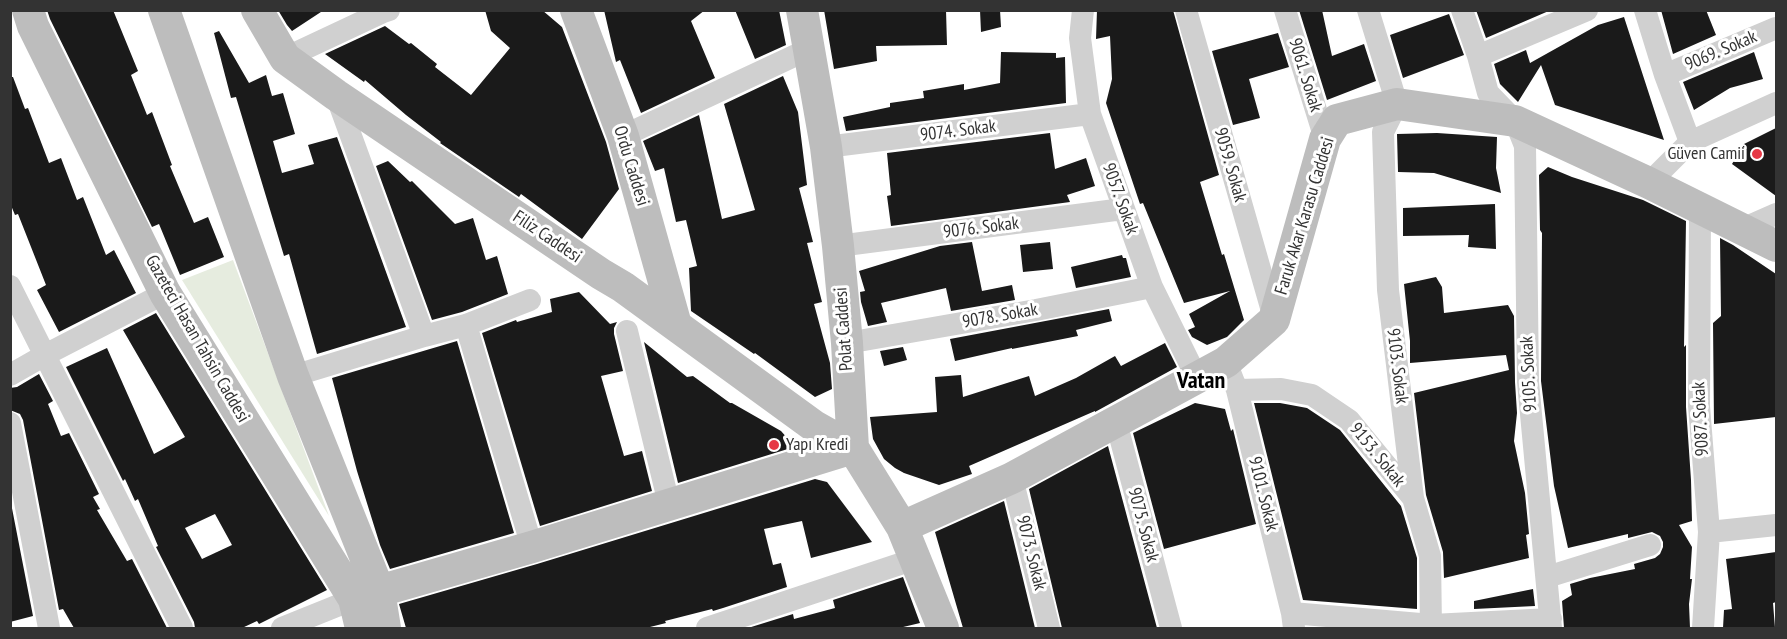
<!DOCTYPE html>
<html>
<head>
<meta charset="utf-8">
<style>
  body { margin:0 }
  #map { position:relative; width:1787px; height:639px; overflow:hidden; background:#fff; font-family:"PT Sans Narrow",sans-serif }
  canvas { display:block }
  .frame { position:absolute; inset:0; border:12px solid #333; pointer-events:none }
</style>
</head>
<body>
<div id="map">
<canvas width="1787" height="639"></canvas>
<div class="frame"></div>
</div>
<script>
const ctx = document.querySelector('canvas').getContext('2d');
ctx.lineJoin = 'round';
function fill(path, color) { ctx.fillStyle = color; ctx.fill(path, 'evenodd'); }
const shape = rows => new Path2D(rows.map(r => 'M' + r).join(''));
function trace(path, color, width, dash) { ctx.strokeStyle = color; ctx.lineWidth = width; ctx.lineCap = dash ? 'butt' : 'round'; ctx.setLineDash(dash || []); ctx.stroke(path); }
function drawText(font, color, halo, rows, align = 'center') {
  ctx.font = font + ' "PT Sans Narrow",sans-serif'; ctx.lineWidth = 6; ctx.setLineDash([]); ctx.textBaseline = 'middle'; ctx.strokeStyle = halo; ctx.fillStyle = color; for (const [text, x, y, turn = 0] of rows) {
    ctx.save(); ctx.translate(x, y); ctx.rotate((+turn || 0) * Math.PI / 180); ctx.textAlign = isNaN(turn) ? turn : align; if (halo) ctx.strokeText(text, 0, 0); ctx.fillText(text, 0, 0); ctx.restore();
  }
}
fill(shape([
  [233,260,329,516,182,280]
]), '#e6ecdf');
fill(shape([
  [47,10,113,10,138,71,131,75,147,115,152,112,172,165,170,166,194,223,208,217,224,257,180,275,159,224,152,227,50,19],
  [278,10,324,10,292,31,287,25],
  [485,10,542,10,562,27,606,142,619,189,582,239,521,194,519,197,440,143,441,142,406,115,365,80,364,82,325,54,385,26,409,44,411,43,437,64,435,67,471,95,510,48,491,31],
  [604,10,705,10,691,21,715,78,641,113,620,60,616,62],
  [735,10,779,10,786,45,755,59],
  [824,10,946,10,947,45,876,46,877,61,834,69],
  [980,10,1000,10,1001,27,981,32],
  [1097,10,1173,10,1219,175,1200,182,1222,255,1224,254,1244,320,1227,337,1207,345,1192,337,1188,330,1195,327,1189,314,1230,291,1184,303,1143,203,1140,204,1106,103,1112,79,1110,36,1096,39],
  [1299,10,1322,10,1332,56,1364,44,1376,81,1327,100],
  [1476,10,1551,10,1486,38],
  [1661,10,1706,10,1716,35,1673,54],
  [1449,14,1464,55,1403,78,1390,35],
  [1624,17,1664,140,1555,105,1541,65,1518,102,1500,84,1494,64,1526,50,1530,63,1598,25],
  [219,31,249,83,266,75,272,96,283,93,295,134,273,141,282,173,314,164,308,145,337,137,406,327,317,354,289,254,284,256,236,97,231,98,214,33],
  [1278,33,1289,67,1249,79,1260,118,1233,125,1212,51],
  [1001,52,1056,53,1056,58,1065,57,1066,103,846,131,843,117,890,107,890,103,924,98,923,91,964,84,964,90,1000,83],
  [1754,52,1763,79,1730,88,1694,110,1683,82],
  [783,76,798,112,807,185,799,188,813,242,807,243,822,302,814,304,830,363,832,389,815,397,755,353,754,354,691,311,689,268,697,266,686,220,676,222,664,168,655,171,643,141,699,115,722,219,755,210,724,104],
  [10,77,13,77,25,109,28,108,49,163,61,158,77,200,83,197,106,255,114,250,136,293,59,332,37,290,46,285,18,214,15,215,10,203],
  [1776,128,1776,196,1732,164,1744,144],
  [1050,133,1055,169,1086,158,1095,186,1067,195,1070,202,891,226,887,196,891,195,887,153],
  [1437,133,1497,137,1496,168,1501,193,1434,173,1398,172,1397,134],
  [388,161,410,182,412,181,455,224,473,218,486,260,497,256,508,294,462,312,432,320,376,166],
  [1548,167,1572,177,1643,200,1686,221,1684,347,1686,345,1686,407,1691,480,1692,521,1679,525,1692,547,1690,579,1692,579,1689,604,1690,628,1564,628,1562,601,1572,595,1570,584,1590,578,1635,569,1634,564,1655,558,1660,554,1663,547,1663,542,1660,536,1652,532,1628,538,1628,534,1568,548,1554,486,1541,381,1542,233,1540,230,1539,175],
  [1495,204,1496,249,1468,247,1469,235,1403,236,1403,208],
  [1720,238,1733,245,1776,274,1776,417,1714,424,1713,323,1721,316],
  [972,242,982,291,1012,285,1015,300,951,311,946,288,881,303,887,322,868,326,861,302,860,292,865,291,859,271,940,246],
  [1050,242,1053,269,1023,272,1020,245],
  [1122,255,1123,258,1126,258,1131,277,1076,288,1071,267],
  [1436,277,1442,287,1444,313,1508,305,1514,316,1515,382,1517,413,1514,441,1525,493,1529,534,1526,535,1529,558,1444,578,1443,552,1426,495,1414,393,1509,370,1506,355,1410,363,1410,341,1404,284],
  [579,292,610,324,617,322,614,328,614,334,623,371,601,376,624,456,642,451,652,491,540,526,482,333,516,320,517,322,552,312,550,299],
  [1109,309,1112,321,1076,330,1078,336,1012,349,1012,348,955,361,950,339],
  [156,313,327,590,259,624,257,621,242,628,195,628,194,622,156,547,158,546,138,499,135,501,125,479,123,481,66,367,107,348,154,454,185,437,123,330],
  [215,514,232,545,202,559,185,528],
  [457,341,514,533,390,569,380,545,357,471,332,378],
  [644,342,687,377,693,376,730,403,732,403,781,431,789,440,791,448,678,483],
  [1165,343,1177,367,1095,412,1095,411,969,466,972,474,939,485,904,473,895,468,884,459,873,439,870,417,937,412,935,377,961,375,963,397,1029,376,1035,396,1076,378,1115,356,1121,366],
  [903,347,907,360,884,366,880,351],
  [39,374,53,401,48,404,61,436,69,433,99,494,93,497,100,509,97,510,127,561,132,559,167,628,74,628,63,609,59,610,23,420,20,414,10,410,10,388,17,387],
  [1195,403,1225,409,1231,431,1233,429,1256,524,1164,549,1133,433],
  [1254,403,1280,403,1307,408,1340,430,1401,506,1417,558,1417,609,1303,600],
  [1108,446,1157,628,1062,628,1029,489],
  [815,479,827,482,872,542,811,558,802,521,764,529,773,565,781,563,787,587,723,608,713,611,712,609,665,621,666,623,646,628,406,628,399,604,537,564],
  [10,498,33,616,10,622],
  [1004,501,1035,628,963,628,935,532],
  [1776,552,1776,602,1773,603,1775,628,1723,628,1724,610,1732,609,1726,559],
  [903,577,920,623,899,628,748,628,793,614,794,619,835,608,833,600],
  [1533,589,1535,606,1474,609,1474,601]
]), '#1a1a1a');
trace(shape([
  [1083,10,1080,38,1090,114,1152,287,1197,378],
  [1186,10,1274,318],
  [1285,10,1325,139],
  [1368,10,1397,104,1383,132,1388,290,1413,498,1430,556,1431,628],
  [1462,10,1478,56,1488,93,1515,121,1525,146,1528,382,1551,628],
  [1645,10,1665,75,1690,142],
  [1478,56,1587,10],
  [285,58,383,12,389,10],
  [1665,75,1776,28],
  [336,95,424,336],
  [623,136,809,49],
  [826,147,1090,114],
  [1649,183,1690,142,1776,103],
  [1700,209,1699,406,1709,532,1703,628],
  [1742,229,1776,214],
  [838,246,1123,209],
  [10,286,182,628],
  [466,325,532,547],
  [627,331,669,504],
  [847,343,1036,310,1152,287],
  [1226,362,1237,390,1292,613,1294,628],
  [10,375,45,355,165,293],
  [293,376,424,336,466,325,530,300],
  [1237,390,1281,389,1312,395,1349,420,1413,498],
  [1116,422,1171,628],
  [10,423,49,628],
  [1012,478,1049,628],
  [1709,532,1776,525],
  [1547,577,1650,545],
  [1292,613,1432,625,1551,619],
  [282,628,354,599],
  [707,628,915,559]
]), '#d0d0d0', 22);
trace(shape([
  [28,10,33,26,165,293,354,599,361,628],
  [164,10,293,376,379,591,385,628],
  [257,10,285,58,336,95,601,274,623,287,814,426,853,448],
  [576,10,623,136,676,325],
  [802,10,826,147,838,246,847,343,853,448,902,527,943,628],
  [902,527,1012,478,1226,362,1274,320,1325,139,1337,120,1397,104,1515,121,1649,183,1776,246],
  [379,591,532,547,853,448]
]), '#bdbdbd', 32);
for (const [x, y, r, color] of [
  [1757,154,6,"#e63946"],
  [774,445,6,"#e63946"]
]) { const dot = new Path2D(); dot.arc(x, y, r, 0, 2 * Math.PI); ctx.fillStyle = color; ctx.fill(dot); trace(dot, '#fff', 2); }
drawText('18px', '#333', '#fff', [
  ["9069. Sokak",1721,51,-23],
  ["9061. Sokak",1305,75,73],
  ["9074. Sokak",958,131,-7],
  ["9059. Sokak",1230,165,74],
  ["Ordu Caddesi",631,166,73],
  ["9057. Sokak",1120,199,70],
  ["Faruk Akar Karasu Caddesi",1305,216,-73],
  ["9076. Sokak",981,228,-7],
  ["Filiz Caddesi",547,237,34],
  ["9078. Sokak",1000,316,-10],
  ["Polat Caddesi",844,329,-94],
  ["Gazeteci Hasan Tahsin Caddesi",197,339,60],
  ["9103. Sokak",1397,366,83],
  ["9105. Sokak",1529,374,-93],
  ["9087. Sokak",1701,419,-93],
  ["9153. Sokak",1377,455,51],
  ["9101. Sokak",1263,494,76],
  ["9075. Sokak",1143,525,75],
  ["9073. Sokak",1031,553,76]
]);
drawText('18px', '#333', '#fff', [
  ["Güven Camii",1745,154],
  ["Yapı Kredi",786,445,"left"]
], 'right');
drawText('bold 24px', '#000', '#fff', [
  ["Vatan",1201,381]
]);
</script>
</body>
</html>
